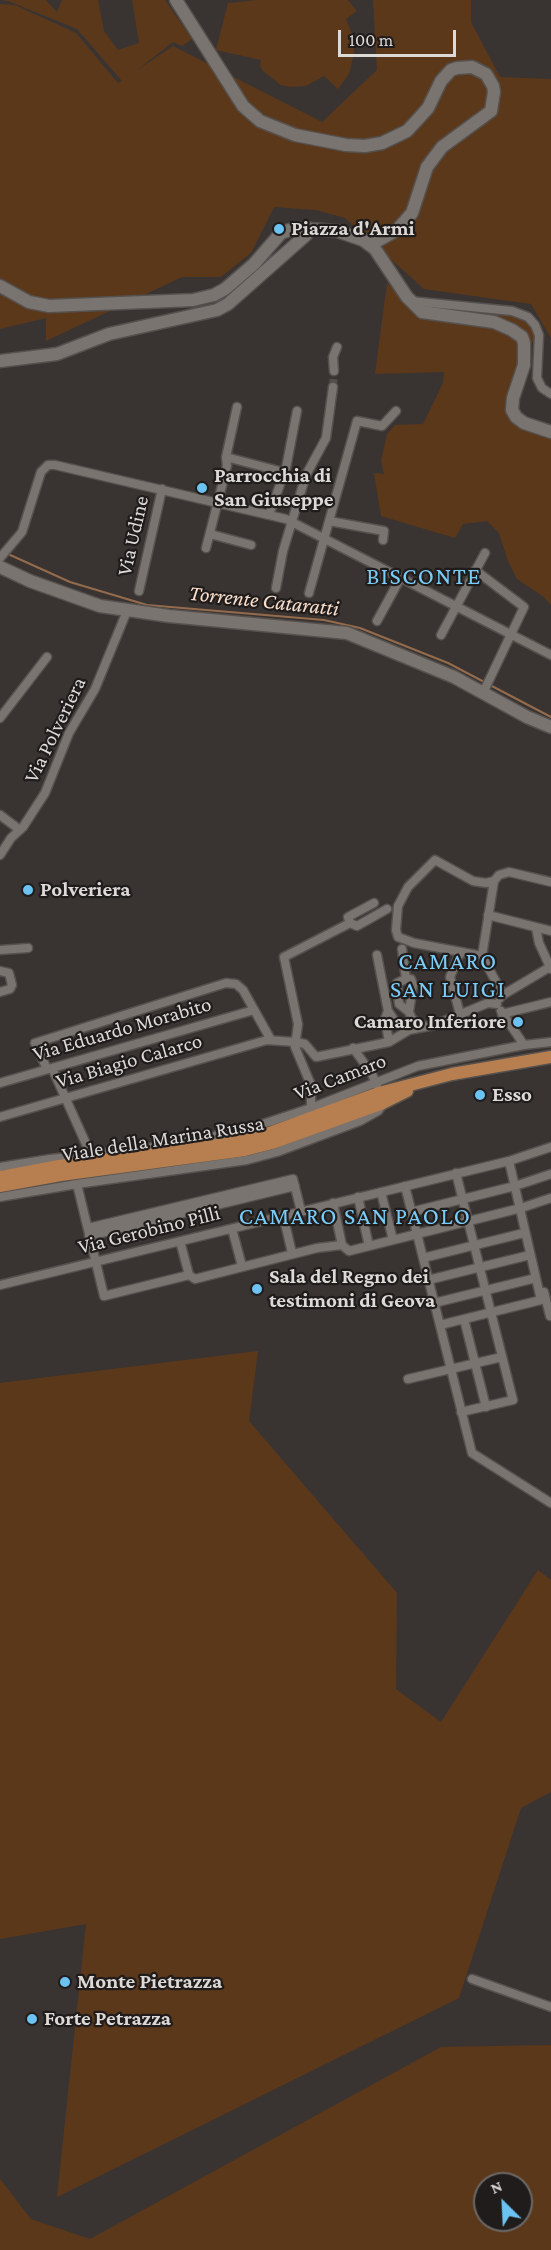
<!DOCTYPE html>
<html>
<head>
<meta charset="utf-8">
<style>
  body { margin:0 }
  #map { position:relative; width:551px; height:2250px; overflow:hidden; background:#393431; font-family:"Crimson Pro",serif }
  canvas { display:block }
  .north { position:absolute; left:473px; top:2172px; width:60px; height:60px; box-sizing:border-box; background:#1f1c1b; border:2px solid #6b6866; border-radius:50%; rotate:336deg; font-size:16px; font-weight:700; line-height:24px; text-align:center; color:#dcd9d6 }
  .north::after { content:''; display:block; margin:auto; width:21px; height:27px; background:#6ac3f1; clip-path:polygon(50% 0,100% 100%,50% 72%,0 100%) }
  .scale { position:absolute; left:338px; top:30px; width:118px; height:27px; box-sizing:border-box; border:3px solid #dcd9d6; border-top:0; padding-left:8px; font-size:18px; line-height:21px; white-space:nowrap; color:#dcd9d6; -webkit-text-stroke:4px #1f1c1b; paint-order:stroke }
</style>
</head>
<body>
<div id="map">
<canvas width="551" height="2250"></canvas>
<div class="north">N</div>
<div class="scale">100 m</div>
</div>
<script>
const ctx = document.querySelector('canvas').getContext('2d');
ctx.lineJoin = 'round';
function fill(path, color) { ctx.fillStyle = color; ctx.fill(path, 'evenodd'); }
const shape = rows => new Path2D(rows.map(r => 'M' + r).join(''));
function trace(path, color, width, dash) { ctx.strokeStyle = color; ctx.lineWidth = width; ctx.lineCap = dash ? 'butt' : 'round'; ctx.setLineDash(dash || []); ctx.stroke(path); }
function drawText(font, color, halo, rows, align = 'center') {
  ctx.font = font + ' "Crimson Pro",serif'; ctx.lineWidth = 4.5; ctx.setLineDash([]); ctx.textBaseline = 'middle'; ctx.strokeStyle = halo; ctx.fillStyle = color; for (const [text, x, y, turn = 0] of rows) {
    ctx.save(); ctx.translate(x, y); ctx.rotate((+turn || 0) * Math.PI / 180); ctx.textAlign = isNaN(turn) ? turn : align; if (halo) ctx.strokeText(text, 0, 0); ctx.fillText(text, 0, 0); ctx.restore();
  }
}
fill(shape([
  [0,0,46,0,57,12,62,0,98,0,104,31,118,50,139,43,132,0,165,0,192,39,182,46,173,42,136,71,173,46,322,122,377,70,373,0,471,0,471,22,500,77,551,79,551,338,531,304,424,289,345,218,316,210,274,207,251,253,221,277,182,277,46,341,46,318,0,329,0,4,15,5,76,33,118,83,122,81,77,29,8,1],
  [257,0,348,0,357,11,346,19,354,39,354,53,349,74,338,89,324,76,306,86,290,87,281,85,263,71,260,66,261,60,216,50,228,3],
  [387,283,411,307,512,333,522,345,515,380,507,398,506,410,513,421,551,436,551,605,544,597,517,579,508,561,499,533,487,521,463,524,455,538,381,516,374,473,384,474,381,461,387,434,395,425,423,424,443,383,444,372,375,374],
  [428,306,511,314,525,318,534,329,536,342,529,342,527,337,434,310],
  [258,1351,249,1421,397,1593,396,1689,441,1722,538,1570,551,1580,551,1792,521,1808,459,1998,57,2197,86,1924,0,1939,0,1383],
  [551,2045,551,2250,0,2250,0,2179,31,2219,90,2239,441,2047],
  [485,2184,521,2184,521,2220,485,2220]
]), '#5c381b');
trace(shape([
  [8,554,70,582,147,605,324,620,360,628,448,663,551,717]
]), '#946b4c', 2);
trace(shape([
  [333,387,334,371]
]), '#514d4a', 8, [8, 4]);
const street = shape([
  [410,301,512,311,528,317,535,325,539,335,537,378,542,388,551,394],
  [334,371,333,357,337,347],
  [226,457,283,472],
  [269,515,286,468,297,411],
  [329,521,384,531,383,540],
  [210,534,251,545],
  [206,548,227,466,226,457,237,407],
  [0,558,22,532,41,472,48,465,55,465,286,519,551,655],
  [475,570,524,607,483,693],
  [276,588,283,551,306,475,326,438,333,387],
  [139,591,162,489],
  [309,593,357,421,382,426,396,411],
  [377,621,401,577],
  [441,635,485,553],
  [0,718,47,657],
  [0,815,20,830],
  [0,855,11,838,23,827,45,793,69,733,95,689,127,611],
  [494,881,499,875,509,872,551,882],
  [488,915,551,931],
  [350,923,348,917,374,903],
  [536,928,539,943,551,969],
  [402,949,406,979],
  [0,950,28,948],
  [460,953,450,977,460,1014],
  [377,955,388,1011,397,1024,409,1030],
  [482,956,414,943,398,937,396,930,398,906,408,887,435,860,473,881,486,883,494,881],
  [482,956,494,881],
  [482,956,501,991,500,998],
  [0,971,9,973,12,985,10,989,0,992],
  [501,996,550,967,551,963],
  [388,1011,385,1019,389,1042],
  [501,1011,524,1045],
  [409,1012,399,1004,397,983,406,979,411,979,413,985,409,1012,412,1019,425,1027],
  [502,1014,551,1002],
  [353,1048,372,1074,377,1086],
  [52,1068,91,1155],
  [47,1069,35,1043,226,983,236,984,243,990,271,1040],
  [0,1083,254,1010],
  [311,1108,311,1085,295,1047,298,1024,284,957,350,923,357,926,387,909],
  [0,1117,267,1040,295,1042,305,1044,316,1057,389,1042,409,1030,434,1025,488,1003,497,1004],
  [0,1167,50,1159,143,1149,242,1131,311,1108,418,1066,524,1045,551,1042],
  [456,1173,513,1400,461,1412],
  [77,1184,104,1296,189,1275,195,1279,317,1248,342,1245,349,1251,521,1208,551,1198],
  [405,1186,472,1453,551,1503],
  [381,1192,393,1240],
  [0,1197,77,1184,247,1160,277,1152,360,1121,378,1111,383,1104],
  [358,1197,369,1246],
  [333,1203,342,1245],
  [411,1212,515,1186,551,1174],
  [283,1215,292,1253],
  [88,1228,293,1179,301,1211],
  [232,1229,242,1266],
  [89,1236,295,1186],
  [180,1241,189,1275],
  [423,1258,524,1233],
  [428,1280,530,1255],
  [0,1285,509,1161,551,1147],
  [544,1292,550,1316],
  [434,1303,536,1278],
  [464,1319,486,1407],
  [440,1325,541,1300,509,1161],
  [408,1379,502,1357],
  [472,1979,551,2007]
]);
const secondary = shape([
  [176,0,243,106,260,121,295,135,346,145,365,146,382,143,407,131,420,117,428,108,441,81,451,70,457,68,472,67,486,74,493,86,494,92,491,111,442,147,427,167,412,213,397,230,370,245],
  [0,286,29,302,49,306,193,300,214,295,225,289,254,264,281,233,295,228,337,231,363,240,375,249,407,297,422,312,494,322,512,330,522,337,524,343,524,365,513,398,512,410,516,417,524,423,551,432],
  [0,361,57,354,109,334,217,310,228,304,306,235,308,228],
  [0,567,30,581,100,606,169,616,347,633,454,677,527,717,551,727]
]);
const primary = shape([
  [0,1177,59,1166,232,1143,267,1134,379,1093,452,1074,551,1057],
  [0,1186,61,1175,245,1150,272,1143,383,1103,407,1091]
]);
trace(street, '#55514e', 11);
trace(secondary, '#55514e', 15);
trace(primary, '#55514e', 15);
trace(street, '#7a7470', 8);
trace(secondary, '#7a7470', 12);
trace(primary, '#b77e4f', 12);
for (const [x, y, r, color] of [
  [279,229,6,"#6ac3f1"],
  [202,488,6,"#6ac3f1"],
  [28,890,6,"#6ac3f1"],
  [518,1022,6,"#6ac3f1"],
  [480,1095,6,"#6ac3f1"],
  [257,1289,6,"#6ac3f1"],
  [65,1982,6,"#6ac3f1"],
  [32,2019,6,"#6ac3f1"]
]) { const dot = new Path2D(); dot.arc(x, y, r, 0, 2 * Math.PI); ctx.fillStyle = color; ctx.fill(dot); trace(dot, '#1f1c1b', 2); }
drawText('bold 21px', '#dcd9d6', '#1f1c1b', [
  ["Piazza d'Armi",291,229],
  ["Parrocchia di",214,476],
  ["San Giuseppe",214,500],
  ["Polveriera",40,890],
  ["Camaro Inferiore",506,1022,"right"],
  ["Esso",492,1095],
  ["Sala del Regno dei",269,1277],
  ["testimoni di Geova",269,1301],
  ["Monte Pietrazza",77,1982],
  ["Forte Petrazza",44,2019]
], 'left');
drawText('21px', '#dcd9d6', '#1f1c1b', [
  ["Via Udine",133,536,-77],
  ["Via Polveriera",55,730,-64],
  ["Via Eduardo Morabito",122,1029,-16],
  ["Via Biagio Calarco",129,1061,-16],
  ["Via Camaro",340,1077,-21],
  ["Viale della Marina Russa",163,1139,-9],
  ["Via Gerobino Pilli",149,1230,-14]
]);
drawText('italic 22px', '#f8ddca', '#1f1c1b', [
  ["Torrente Cataratti",264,601,6]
]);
ctx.letterSpacing = '1.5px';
drawText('24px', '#7acbf6', '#1f1c1b', [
  ["BISCONTE",424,577],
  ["CAMARO",448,962],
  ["SAN LUIGI",448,990],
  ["CAMARO SAN PAOLO",355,1217]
]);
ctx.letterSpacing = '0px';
</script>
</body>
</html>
